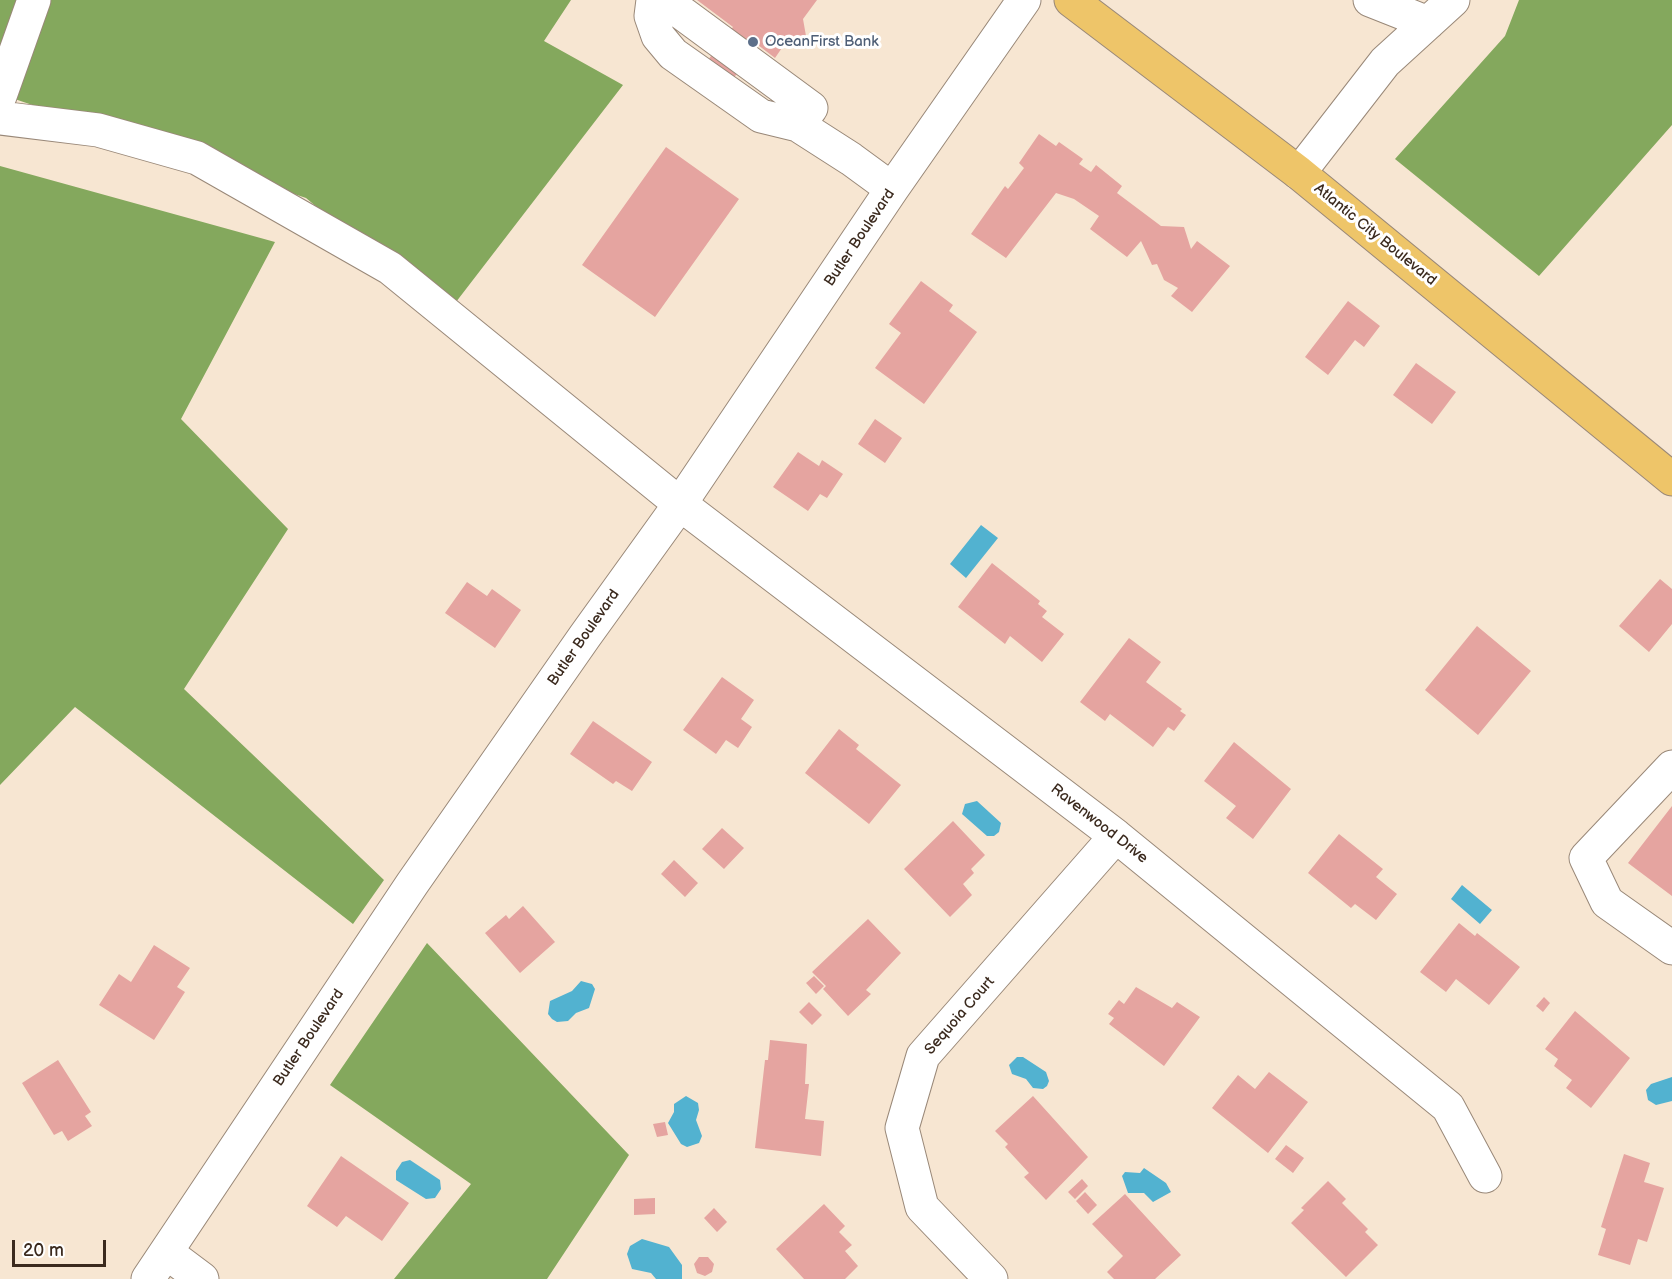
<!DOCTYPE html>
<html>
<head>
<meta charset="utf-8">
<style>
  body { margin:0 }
  #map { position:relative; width:1672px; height:1279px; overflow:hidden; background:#f7e6d2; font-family:"Balsamiq Sans",sans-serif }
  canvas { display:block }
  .scale { position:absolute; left:12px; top:1240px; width:94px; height:27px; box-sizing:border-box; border:3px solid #3b2a1e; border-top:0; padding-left:8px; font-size:18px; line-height:21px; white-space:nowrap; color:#3b2a1e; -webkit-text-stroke:4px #fff; paint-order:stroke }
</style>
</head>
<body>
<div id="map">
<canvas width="1672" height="1279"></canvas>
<div class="scale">20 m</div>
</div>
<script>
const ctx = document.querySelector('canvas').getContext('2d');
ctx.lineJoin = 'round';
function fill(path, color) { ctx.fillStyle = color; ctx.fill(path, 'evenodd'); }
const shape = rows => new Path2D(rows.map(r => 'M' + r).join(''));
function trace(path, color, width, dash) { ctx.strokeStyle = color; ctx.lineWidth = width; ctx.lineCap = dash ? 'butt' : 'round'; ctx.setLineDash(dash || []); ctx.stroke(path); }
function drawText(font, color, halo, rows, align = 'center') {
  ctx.font = font + ' "Balsamiq Sans",sans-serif'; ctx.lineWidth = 6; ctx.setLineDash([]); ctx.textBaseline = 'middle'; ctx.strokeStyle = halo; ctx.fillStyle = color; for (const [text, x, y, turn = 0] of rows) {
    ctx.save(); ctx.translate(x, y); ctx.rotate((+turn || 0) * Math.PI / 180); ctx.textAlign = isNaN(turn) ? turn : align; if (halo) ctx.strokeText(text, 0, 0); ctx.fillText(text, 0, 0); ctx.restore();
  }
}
fill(shape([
  [0,0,571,0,544,41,623,85,446,315,306,198,0,94],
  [1519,0,1672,0,1672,125,1539,276,1395,159,1505,36],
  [0,166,275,242,181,419,288,529,184,689,384,880,353,924,75,707,0,785],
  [427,943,629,1155,547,1279,394,1279,471,1184,330,1085]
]), '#84a85d');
fill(shape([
  [981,525,998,538,966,578,950,564],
  [977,801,1001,823,999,832,994,836,987,836,962,814,965,804],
  [1462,885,1492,910,1480,924,1451,899],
  [581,981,592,984,595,989,589,1008,576,1013,568,1021,557,1022,552,1019,548,1014,550,1001,572,991],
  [1017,1057,1023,1057,1046,1072,1049,1081,1047,1086,1043,1089,1033,1088,1026,1079,1012,1074,1009,1065],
  [1672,1077,1672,1101,1656,1105,1648,1100,1646,1090,1651,1084],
  [686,1096,698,1103,699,1110,696,1120,702,1136,699,1143,687,1147,681,1144,668,1123,674,1112,674,1104],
  [410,1160,440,1180,441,1189,435,1198,426,1199,396,1180,396,1171,402,1162],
  [1144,1168,1166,1183,1171,1192,1153,1202,1144,1193,1128,1193,1122,1176,1125,1172,1140,1173],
  [642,1239,669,1247,682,1265,682,1279,656,1279,651,1273,632,1269,627,1254,630,1246]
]), '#52b2d0');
fill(shape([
  [697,0,817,0,803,19,806,36,788,39,775,58,758,45,730,83,705,64,733,27],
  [1039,134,1056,146,1059,142,1083,159,1079,164,1091,172,1096,165,1122,186,1117,193,1161,226,1184,227,1191,249,1197,241,1230,266,1192,312,1171,296,1178,288,1164,280,1157,264,1152,265,1141,241,1127,257,1090,229,1099,216,1074,199,1056,193,1006,258,971,234,1005,186,1008,189,1024,168,1019,163],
  [666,147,739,199,655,317,582,265],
  [921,281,953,305,949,311,977,332,924,404,875,368,901,333,889,324],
  [1348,301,1380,326,1364,347,1355,340,1328,375,1305,357],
  [1416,363,1456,392,1432,424,1393,395],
  [875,419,902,438,885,463,858,444],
  [798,452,819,466,822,460,843,474,827,498,820,494,808,511,773,487],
  [992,563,1040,601,1038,604,1047,611,1042,617,1064,634,1042,662,1010,636,1005,644,958,607],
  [1660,579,1672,589,1672,624,1649,652,1619,626],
  [467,582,487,596,492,589,521,610,495,648,445,613],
  [1477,626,1531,671,1478,735,1425,690],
  [1129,638,1161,662,1146,682,1182,709,1180,711,1186,715,1174,731,1168,727,1153,747,1110,714,1105,721,1080,702],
  [722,677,754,700,741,719,752,727,738,748,726,740,716,754,683,730],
  [593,721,652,762,632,791,616,781,613,784,570,754],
  [839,729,859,745,856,749,901,785,869,824,805,773],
  [1234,742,1291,789,1253,839,1226,818,1236,806,1204,781],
  [1672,806,1672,896,1628,863],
  [953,821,985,855,971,869,974,873,963,884,972,895,950,917,904,869],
  [722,828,744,848,724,869,702,849],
  [1339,834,1383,869,1376,877,1397,894,1376,920,1355,904,1351,908,1308,873],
  [674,860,698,883,685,897,661,874],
  [523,906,555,942,520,973,485,933,506,915,509,919],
  [868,919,901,953,866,990,871,994,848,1016,823,989,826,986,812,972],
  [1459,923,1475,936,1477,933,1520,967,1489,1005,1456,979,1446,992,1420,972],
  [154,945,190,968,177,987,185,992,154,1040,99,1005,119,974,131,982],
  [814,976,824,986,816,994,806,983],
  [1136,987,1172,1008,1177,1002,1200,1017,1164,1066,1109,1024,1114,1018,1108,1014,1119,1000,1124,1004],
  [1544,997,1550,1003,1543,1012,1536,1006],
  [809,1002,822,1015,812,1025,799,1012],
  [1575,1011,1630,1058,1591,1108,1566,1088,1572,1080,1554,1066,1558,1059,1545,1049],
  [770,1040,807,1044,805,1084,809,1084,805,1119,824,1121,821,1156,755,1148,765,1060,768,1060],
  [58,1060,91,1112,85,1116,92,1126,68,1141,62,1131,54,1135,22,1083],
  [1269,1072,1308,1102,1268,1153,1212,1108,1238,1075,1255,1089],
  [1033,1096,1088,1157,1046,1200,1024,1177,1029,1173,1005,1147,1008,1144,995,1131],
  [665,1122,668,1135,657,1137,653,1124],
  [1286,1145,1304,1158,1293,1173,1275,1159],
  [1624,1154,1650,1163,1644,1182,1664,1188,1647,1242,1638,1239,1630,1265,1598,1255,1606,1229,1601,1227],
  [341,1156,409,1203,382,1241,346,1216,337,1227,307,1206],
  [1082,1179,1088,1186,1075,1199,1068,1192],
  [1328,1181,1346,1199,1342,1203,1368,1229,1365,1232,1378,1245,1346,1277,1291,1223,1304,1210,1301,1208],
  [1085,1192,1097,1205,1088,1214,1076,1201],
  [1125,1194,1181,1255,1155,1279,1114,1279,1107,1272,1123,1256,1092,1224],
  [655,1198,655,1214,634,1215,634,1199],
  [824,1204,845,1226,839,1232,852,1245,845,1251,858,1266,845,1279,804,1279,776,1249],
  [714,1208,727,1222,717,1232,704,1218],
  [699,1257,708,1257,714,1264,712,1272,705,1276,697,1273,694,1264]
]), '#e5a4a0');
const minor = shape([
  [653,0,651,16,658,36,673,54,761,116,798,125],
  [670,0,675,8,811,108,798,125,851,159,892,189],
  [1370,0,1428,23],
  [0,96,34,0],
  [0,118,98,130,197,158,390,268,680,504,1116,836,1448,1107,1485,1176],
  [1299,173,1385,62,1453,0],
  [1672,767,1586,858,1607,902,1672,948],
  [166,1252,202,1279],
  [148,1279,412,884,585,636,680,504,892,189,1024,0],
  [991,1279,922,1207,902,1128,923,1056,1116,836]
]);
const highway = shape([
  [1071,0,1299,173,1672,479]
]);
trace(minor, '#998878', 35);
trace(highway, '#998878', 35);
trace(minor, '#fff', 33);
trace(highway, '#eec569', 33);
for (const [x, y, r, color] of [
  [753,42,6,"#5c6f8a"]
]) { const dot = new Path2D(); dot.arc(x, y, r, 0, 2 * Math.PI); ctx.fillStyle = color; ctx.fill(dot); trace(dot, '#fff', 2); }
drawText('15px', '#4e5e75', '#fff', [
  ["OceanFirst Bank",765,42]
], 'left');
drawText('15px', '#3b2a1e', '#fff', [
  ["Atlantic City Boulevard",1375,235,39],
  ["Butler Boulevard",860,238,-56],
  ["Butler Boulevard",584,638,-55],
  ["Ravenwood Drive",1099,824,38],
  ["Sequoia Court",960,1016,-49],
  ["Butler Boulevard",309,1038,-56]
]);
</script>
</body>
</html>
